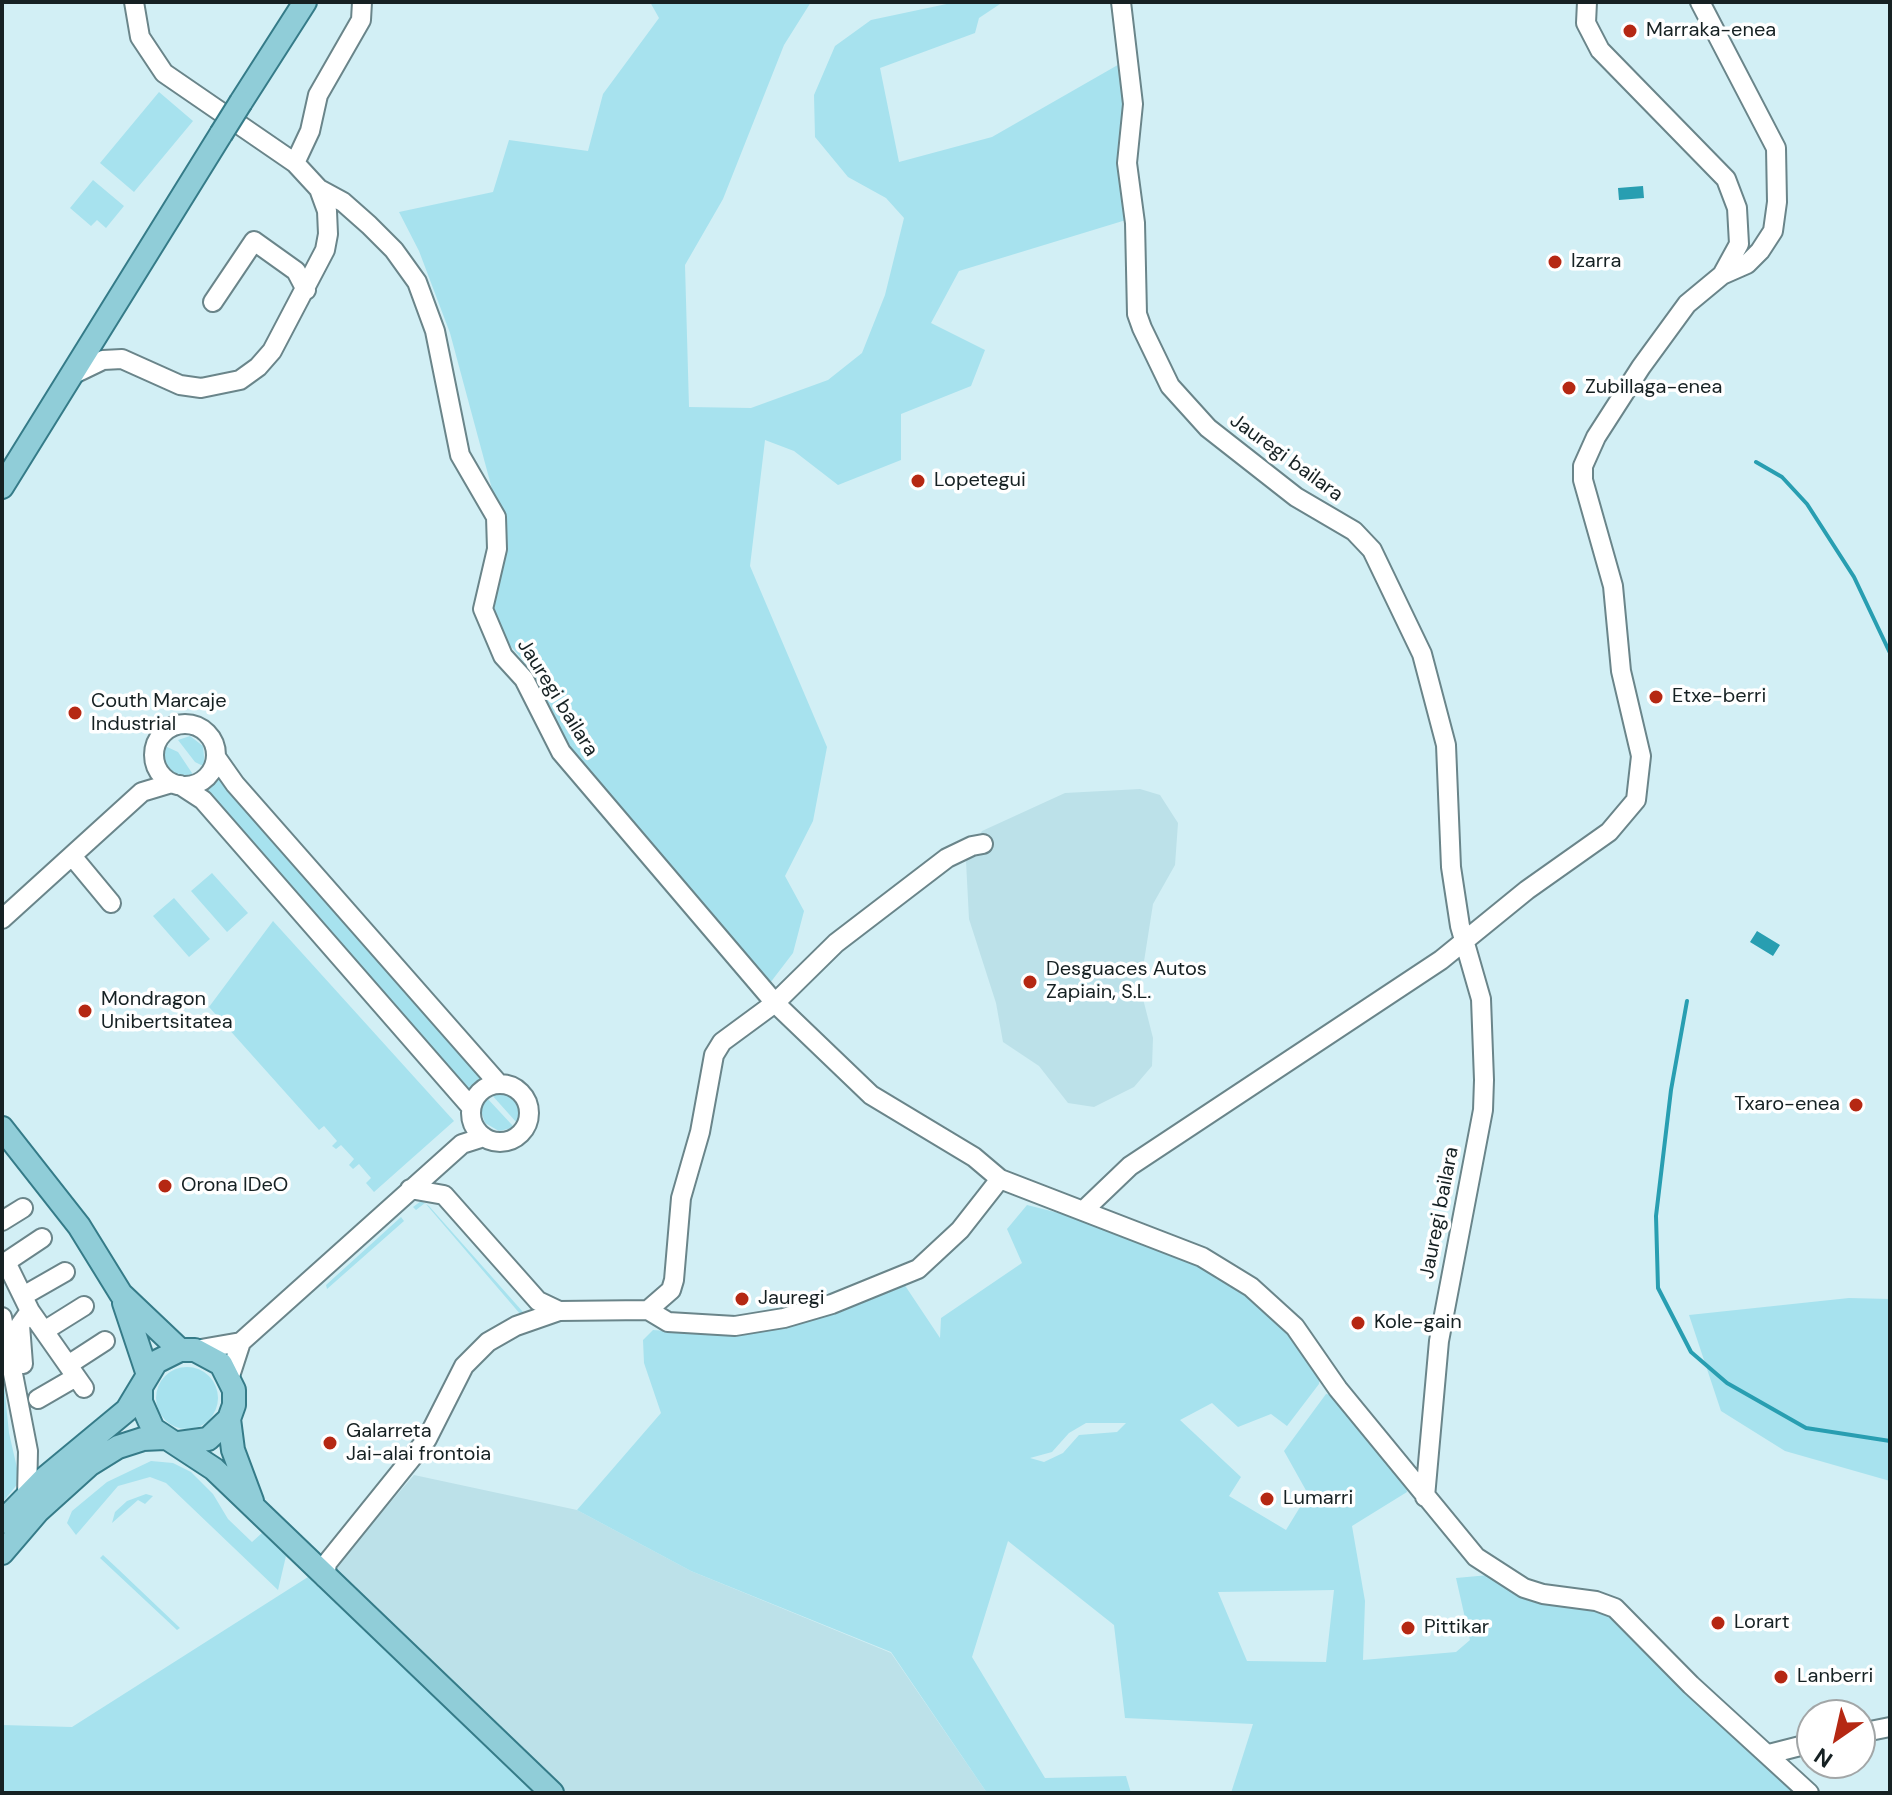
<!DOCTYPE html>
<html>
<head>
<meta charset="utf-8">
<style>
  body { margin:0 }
  #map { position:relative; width:1892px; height:1795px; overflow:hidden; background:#d2eff5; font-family:"DM Sans",sans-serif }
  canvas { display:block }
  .frame { position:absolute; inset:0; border:4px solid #162123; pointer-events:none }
  .north { position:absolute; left:1796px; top:1699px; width:80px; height:80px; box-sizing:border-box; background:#fff; border:2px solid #a2a6a7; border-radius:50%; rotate:214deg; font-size:22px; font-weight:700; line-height:32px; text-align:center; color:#162123 }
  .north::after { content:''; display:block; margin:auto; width:28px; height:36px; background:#b52813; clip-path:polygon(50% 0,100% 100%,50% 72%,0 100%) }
</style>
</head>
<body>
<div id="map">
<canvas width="1892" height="1795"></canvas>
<div class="frame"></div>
<div class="north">N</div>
</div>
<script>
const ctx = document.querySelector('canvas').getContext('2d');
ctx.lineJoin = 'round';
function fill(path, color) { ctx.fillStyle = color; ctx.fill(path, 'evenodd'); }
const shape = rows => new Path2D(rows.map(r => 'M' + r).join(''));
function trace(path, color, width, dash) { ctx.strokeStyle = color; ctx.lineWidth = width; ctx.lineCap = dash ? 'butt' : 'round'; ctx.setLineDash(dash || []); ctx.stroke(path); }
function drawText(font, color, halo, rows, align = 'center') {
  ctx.font = font + ' "DM Sans",sans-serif'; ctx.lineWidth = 7; ctx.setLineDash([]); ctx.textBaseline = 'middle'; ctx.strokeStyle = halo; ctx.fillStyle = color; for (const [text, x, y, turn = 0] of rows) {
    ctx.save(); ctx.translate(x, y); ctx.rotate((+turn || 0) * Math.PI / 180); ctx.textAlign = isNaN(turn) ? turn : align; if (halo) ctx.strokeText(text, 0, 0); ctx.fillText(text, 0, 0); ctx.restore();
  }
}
fill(shape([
  [1140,789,1160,795,1178,823,1175,865,1153,904,1140,987,1153,1038,1152,1066,1134,1087,1094,1107,1068,1103,1039,1066,1003,1042,996,1003,969,919,966,861,982,831,1065,793],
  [414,1475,577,1510,691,1571,891,1653,987,1793,562,1793,337,1580,337,1564]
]), '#bce1e9');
fill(shape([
  [650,2,811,2,784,45,723,199,685,265,689,407,751,408,828,380,862,353,885,295,904,218,886,198,848,177,815,137,814,95,835,46,871,20,956,2,1003,2,979,18,975,33,880,68,899,162,992,137,1123,62,1126,220,959,271,931,323,985,350,971,386,901,414,901,460,838,485,794,451,765,440,750,566,827,747,813,821,785,876,804,911,793,953,770,983,579,759,558,727,535,675,499,632,489,609,499,515,450,333,419,251,399,212,493,192,509,140,588,151,603,94,659,18],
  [159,92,193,121,134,192,100,163],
  [93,180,124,206,106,228,97,220,91,226,70,208],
  [190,736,203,746,205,767,195,762,178,740],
  [165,746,178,752,194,776,180,778,167,770,164,764],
  [219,773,487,1075,468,1092,200,791],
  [212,873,248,913,227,932,191,891],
  [174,898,210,939,189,957,153,916],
  [273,921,454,1121,374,1192,366,1183,371,1178,359,1164,353,1169,349,1165,354,1159,341,1145,336,1149,332,1146,337,1141,324,1126,319,1130,209,1007],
  [496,1092,506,1092,519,1102,522,1112,517,1123,491,1094],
  [486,1097,513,1126,512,1128,499,1131,485,1123,481,1111],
  [421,1201,429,1206,523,1312,521,1315,425,1203,416,1210,413,1207],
  [1027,1205,1099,1223,1185,1257,1265,1305,1301,1345,1320,1373,1319,1384,1287,1426,1271,1414,1238,1427,1212,1403,1180,1420,1241,1477,1229,1496,1286,1530,1308,1494,1284,1451,1326,1394,1336,1396,1404,1476,1407,1492,1352,1526,1365,1601,1363,1660,1456,1652,1470,1640,1456,1578,1489,1575,1529,1599,1602,1609,1620,1621,1798,1793,1231,1793,1253,1724,1125,1718,1114,1625,1008,1541,972,1657,1045,1778,1126,1776,1131,1793,987,1793,891,1652,691,1571,577,1510,661,1413,644,1363,643,1340,653,1330,725,1335,818,1317,904,1284,940,1338,941,1318,1022,1263,1007,1229],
  [1086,1423,1126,1423,1117,1432,1079,1435,1063,1453,1044,1462,1030,1458,1052,1452,1069,1433],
  [1334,1590,1326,1662,1247,1661,1218,1592],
  [401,1217,404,1221,327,1289,326,1285],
  [1849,1298,1890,1299,1890,1481,1785,1451,1721,1411,1689,1315],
  [2,1364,9,1433,20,1481,2,1503],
  '156 1398a31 31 0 1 1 62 0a31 31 0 1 1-62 0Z',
  [151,1461,173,1463,191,1472,213,1494,228,1519,252,1542,262,1533,286,1556,278,1590,166,1483,150,1477,118,1486,76,1535,67,1523,72,1511,107,1482],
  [146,1494,153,1496,145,1504,138,1500,112,1523,115,1512,127,1501],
  [103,1555,118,1569,180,1628,177,1630,100,1558],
  [308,1577,534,1793,2,1793,2,1725,72,1727]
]), '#a7e2ee');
fill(shape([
  [1643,186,1644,198,1619,200,1618,188],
  [1757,931,1780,945,1773,956,1750,942]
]), '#289eb1');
trace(shape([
  [1756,462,1782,477,1807,504,1854,577,1890,653],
  [1687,1001,1671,1090,1656,1216,1658,1288,1691,1352,1727,1383,1806,1428,1890,1441]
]), '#289eb1', 4);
const minor = shape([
  [1121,2,1133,104,1127,163,1135,223,1137,314,1142,328,1170,386,1208,428,1296,497,1354,531,1372,550,1422,654,1446,745,1451,867,1460,926,1481,999,1484,1080,1483,1110,1439,1341,1425,1497],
  [1587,2,1586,23,1600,50,1726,179,1737,208,1739,244,1722,275],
  [295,163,310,131,318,95,361,20,362,2],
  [319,189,343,202,369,225,394,250,417,282,435,331,460,455,496,517,497,549,483,609,503,656,524,679,561,752,775,1003,871,1095,974,1157,1000,1179,1202,1257,1251,1287,1295,1327,1338,1389,1476,1557,1524,1588,1543,1594,1596,1601,1615,1608,1691,1685,1809,1793],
  [213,302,254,241,296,271,306,290],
  [74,374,103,360,122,359,180,385,201,388,240,380,258,367,272,351,325,250,328,234,327,211,319,189,295,163,164,73,140,37,134,2],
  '154 755a31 31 0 1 1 62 0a31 31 0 1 1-62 0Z',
  [216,757,235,784,498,1083],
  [180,785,203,800,471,1107],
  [72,856,111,903],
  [2,919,142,792,172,783],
  '471 1113a29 29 0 1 1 58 0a29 29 0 1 1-58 0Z',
  [410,1189,444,1195,538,1301,559,1311],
  [1084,1210,1130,1166,1441,960,1527,890,1609,832,1636,800,1641,756,1621,671,1613,586,1583,480,1583,466,1596,437,1641,367,1687,304,1722,275,1747,264,1760,251,1773,231,1777,202,1776,148,1700,2],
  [2,1221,23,1208],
  [42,1238,6,1262,30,1311,84,1388],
  [23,1296,65,1272],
  [648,1310,671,1290,674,1280,681,1198,700,1132,714,1055,722,1042,775,1003,836,943,947,858,972,846,983,844],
  [2,1317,28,1451,27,1496],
  [44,1331,84,1306],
  [195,1350,241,1342],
  [23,1364,20,1325,30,1311],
  [68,1365,105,1341],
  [230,1376,241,1342,462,1144,484,1137],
  [38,1399,76,1377],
  [325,1578,327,1563,427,1439,464,1366,488,1342,516,1326,559,1311,648,1310,668,1322,735,1326,784,1318,832,1304,918,1269,960,1230,1000,1179],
  [1860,1733,1890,1727],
  [1769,1754,1812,1743]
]);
const major = shape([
  [241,102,305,2],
  [2,487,221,134],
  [2,1128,79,1226,121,1294,180,1350],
  [124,1303,147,1372],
  [141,1387,141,1402,153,1429,214,1469,552,1793],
  [229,1419,233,1450,252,1501],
  [2,1522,45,1478,127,1410,156,1362,180,1350,195,1350,221,1364,234,1390,234,1405,229,1419,208,1439,179,1443],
  [2,1553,38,1511,89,1465,118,1447,143,1439,165,1438]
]);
trace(minor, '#6a858a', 22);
trace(major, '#357b88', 26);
trace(minor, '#fff', 18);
trace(major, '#90cdd8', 22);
const majorBridge = shape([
  [221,134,241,102]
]);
trace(majorBridge, '#357b88', 26, []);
trace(majorBridge, '#90cdd8', 22);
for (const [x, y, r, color] of [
  [1630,31,8,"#b52813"],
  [1555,262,8,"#b52813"],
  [1569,388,8,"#b52813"],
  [918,481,8,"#b52813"],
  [1656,697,8,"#b52813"],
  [75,713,8,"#b52813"],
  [1030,982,8,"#b52813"],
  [85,1011,8,"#b52813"],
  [1856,1105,8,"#b52813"],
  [165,1186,8,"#b52813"],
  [742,1299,8,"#b52813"],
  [1358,1323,8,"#b52813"],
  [330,1443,8,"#b52813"],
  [1267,1499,8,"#b52813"],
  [1718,1623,8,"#b52813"],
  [1408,1628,8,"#b52813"],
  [1781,1677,8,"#b52813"]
]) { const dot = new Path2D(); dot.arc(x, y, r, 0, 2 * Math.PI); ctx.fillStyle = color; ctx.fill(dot); trace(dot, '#fff', 3); }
drawText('20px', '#162123', '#fff', [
  ["Marraka-enea",1646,31],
  ["Izarra",1571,262],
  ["Zubillaga-enea",1585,388],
  ["Lopetegui",934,481],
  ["Etxe-berri",1672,697],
  ["Couth Marcaje",91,702],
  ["Industrial",91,725],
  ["Desguaces Autos",1046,970],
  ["Zapiain, S.L.",1046,993],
  ["Mondragon",101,1000],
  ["Unibertsitatea",101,1023],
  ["Txaro-enea",1840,1105,"right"],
  ["Orona IDeO",181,1186],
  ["Jauregi",758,1299],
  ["Kole-gain",1374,1323],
  ["Galarreta",346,1432],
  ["Jai-alai frontoia",346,1455],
  ["Lumarri",1283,1499],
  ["Lorart",1734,1623],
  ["Pittikar",1424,1628],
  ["Lanberri",1797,1677]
], 'left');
drawText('20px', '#162123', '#fff', [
  ["Jauregi bailara",1286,458,36],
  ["Jauregi bailara",557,698,58],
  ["Jauregi bailara",1440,1213,-79]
]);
</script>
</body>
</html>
